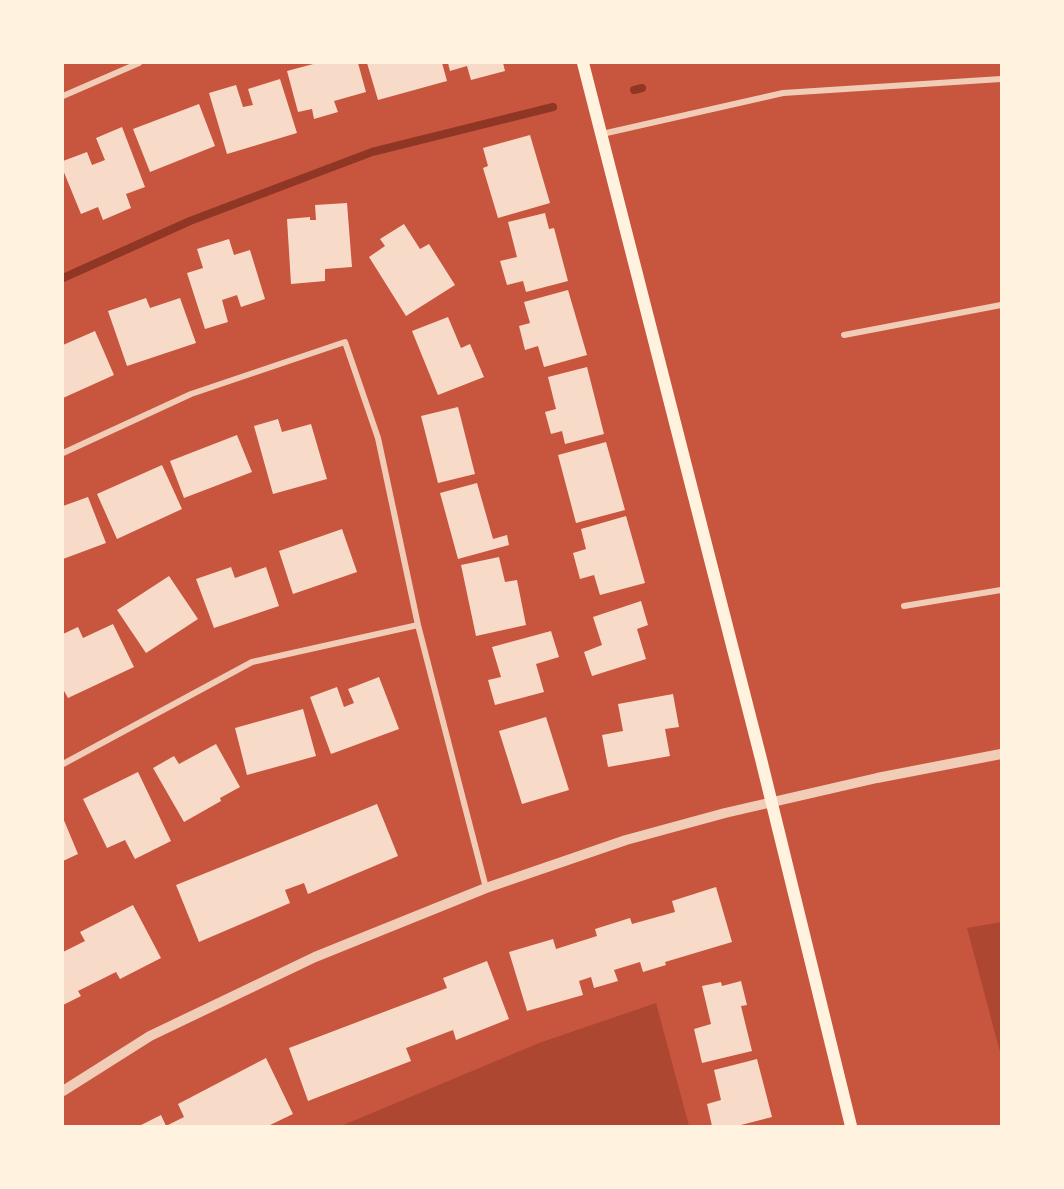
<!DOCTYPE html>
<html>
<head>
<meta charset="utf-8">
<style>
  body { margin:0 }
  #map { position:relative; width:1064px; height:1189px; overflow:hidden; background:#c8553d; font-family:"Space Grotesk",sans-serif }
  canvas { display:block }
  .frame { position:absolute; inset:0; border:64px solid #fff3e0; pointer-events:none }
</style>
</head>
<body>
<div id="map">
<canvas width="1064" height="1189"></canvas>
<div class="frame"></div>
</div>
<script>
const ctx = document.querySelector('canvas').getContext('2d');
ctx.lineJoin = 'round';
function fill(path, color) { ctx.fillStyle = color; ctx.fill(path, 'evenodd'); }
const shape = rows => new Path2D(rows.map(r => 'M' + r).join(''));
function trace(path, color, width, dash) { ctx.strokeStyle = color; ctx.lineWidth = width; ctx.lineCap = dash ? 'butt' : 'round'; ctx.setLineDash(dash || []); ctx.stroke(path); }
fill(shape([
  [1001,922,1001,1056,967,928],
  [656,1003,689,1126,341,1126,539,1043]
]), '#ae4732');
trace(shape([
  [634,90,642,88],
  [63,278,190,221,372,152,553,107]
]), '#8f3625', 8);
fill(shape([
  [317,63,358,63,366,92,334,101,338,112,314,119,312,109,298,112,287,71],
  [367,63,442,63,447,81,378,100],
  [448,63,503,63,505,71,471,80,467,66,450,71],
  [280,79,297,133,227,154,209,93,236,85,243,107,253,105,248,89],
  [199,104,215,146,150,172,133,129],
  [122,127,145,187,126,194,131,208,103,220,98,207,81,214,63,170,63,161,87,152,92,165,105,160,96,138],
  [530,135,550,203,498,218,483,168,488,166,483,148],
  [347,203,352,267,325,269,325,281,291,284,287,219,310,217,310,220,316,220,315,205],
  [545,213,549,229,554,228,568,281,526,292,523,281,507,285,500,261,517,257,508,222],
  [404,224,420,249,429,244,455,285,406,316,369,257,385,246,380,239],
  [229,239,234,255,250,250,265,299,241,307,237,295,222,300,228,322,205,329,187,273,203,268,197,249],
  [568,290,587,355,544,367,538,346,525,350,519,326,530,323,524,302],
  [146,298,150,308,180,298,196,343,127,366,108,311],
  [448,317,461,348,470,344,484,377,438,395,412,331],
  [95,331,114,375,63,398,63,345],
  [587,367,604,434,565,444,562,431,551,434,545,412,556,409,548,377],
  [458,407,475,474,438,483,421,416],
  [278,419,282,432,311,424,327,479,273,494,254,426],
  [237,435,252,472,184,498,170,461],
  [606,442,625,510,576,523,558,455],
  [162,465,182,509,117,539,97,494],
  [477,483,493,539,507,535,509,545,458,559,440,493],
  [88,497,106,543,63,559,63,506],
  [626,516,645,583,600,595,594,575,580,579,573,553,586,549,581,529],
  [342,529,357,572,293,594,279,551],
  [499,557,505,582,517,580,526,625,476,636,461,565],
  [231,567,235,578,266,567,279,606,214,628,196,579],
  [169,576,198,619,146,653,117,610],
  [641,601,648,625,637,629,646,659,592,676,584,652,602,645,593,617],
  [113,624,134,667,68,698,63,689,63,634,78,627,83,638],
  [551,631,559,657,536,664,544,692,495,705,488,680,501,677,492,647],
  [379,677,399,729,331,754,310,697,337,687,344,707,354,703,348,689],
  [673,694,679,727,665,729,670,756,608,767,602,735,623,731,618,704],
  [303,709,316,756,247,775,235,728],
  [546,717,569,790,522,804,499,731],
  [216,744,240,787,220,798,221,801,184,822,153,768,174,756,179,764],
  [138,772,171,841,135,859,125,840,107,848,83,799],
  [377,804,398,856,308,894,304,883,285,890,290,903,199,942,176,885],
  [63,818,78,854,63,861],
  [716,887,732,942,665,962,666,965,643,972,640,962,614,970,618,981,594,988,591,977,579,981,583,995,527,1011,509,952,553,939,556,949,597,936,595,929,630,918,632,924,675,912,672,901],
  [133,905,161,958,120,979,116,972,78,991,81,996,63,1005,63,952,85,941,80,932],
  [487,961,509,1019,456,1040,453,1030,406,1048,411,1061,308,1101,289,1048,447,988,443,978],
  [741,981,747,1005,741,1006,752,1051,702,1063,694,1029,711,1024,702,986,721,982,722,986],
  [266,1058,293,1114,268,1126,139,1126,161,1115,166,1126,184,1117,178,1104],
  [757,1059,772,1117,737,1126,712,1126,707,1104,721,1100,714,1070]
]), '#f7dbc8');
trace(shape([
  [63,96,139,63],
  [602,134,783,93,1001,79],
  [844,335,1001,305],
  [63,453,191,394,345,342,378,438,418,625,486,888],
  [904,606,1001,590],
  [63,764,252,662,418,625]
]), '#f1ccb7', 6);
trace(shape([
  [63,1091,150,1036,315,957,486,888,626,840,725,813,877,778,1001,754]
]), '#f1ccb7', 10);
trace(shape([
  [583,63,761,759,851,1126]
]), '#fff3e0', 12);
</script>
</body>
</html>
